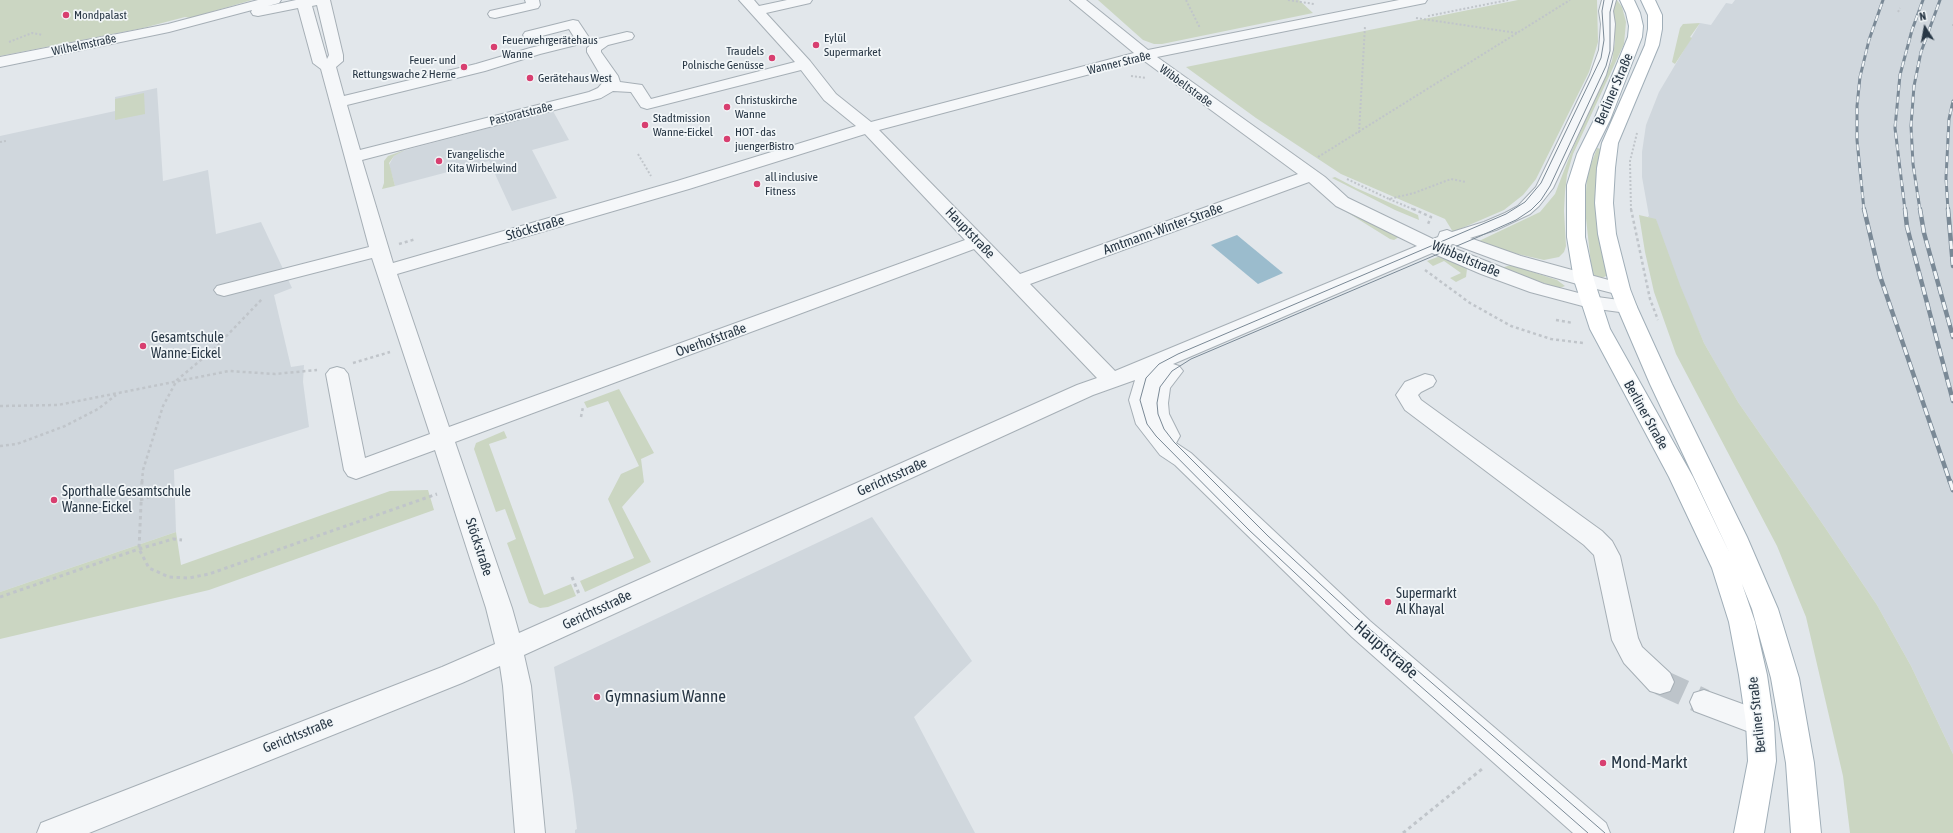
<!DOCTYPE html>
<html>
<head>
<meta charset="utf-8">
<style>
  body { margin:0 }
  #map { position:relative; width:1953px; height:833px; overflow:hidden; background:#e2e7eb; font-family:"Asap Condensed",sans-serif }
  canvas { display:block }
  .north { position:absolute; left:1905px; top:8px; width:40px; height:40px; -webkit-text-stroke:3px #f2f6f8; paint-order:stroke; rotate:349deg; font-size:11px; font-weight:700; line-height:16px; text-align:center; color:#283745 }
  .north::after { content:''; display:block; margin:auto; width:14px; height:18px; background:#283745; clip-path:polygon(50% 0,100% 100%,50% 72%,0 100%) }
</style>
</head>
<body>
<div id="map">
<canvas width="1953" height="833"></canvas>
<div class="north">N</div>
</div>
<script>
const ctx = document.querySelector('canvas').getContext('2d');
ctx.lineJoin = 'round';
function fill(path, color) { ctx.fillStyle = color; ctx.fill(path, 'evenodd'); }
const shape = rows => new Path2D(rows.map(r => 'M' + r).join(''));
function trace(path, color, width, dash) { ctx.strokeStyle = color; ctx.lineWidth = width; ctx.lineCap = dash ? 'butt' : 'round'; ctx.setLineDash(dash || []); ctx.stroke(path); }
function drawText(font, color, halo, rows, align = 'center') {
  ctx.font = font + ' "Asap Condensed",sans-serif'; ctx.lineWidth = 3.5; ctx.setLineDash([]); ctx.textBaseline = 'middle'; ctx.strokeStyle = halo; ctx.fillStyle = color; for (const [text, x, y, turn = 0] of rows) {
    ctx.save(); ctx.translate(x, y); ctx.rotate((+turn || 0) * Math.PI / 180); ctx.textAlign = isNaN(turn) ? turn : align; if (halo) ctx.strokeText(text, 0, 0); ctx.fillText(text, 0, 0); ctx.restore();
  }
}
fill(shape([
  [1735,0,1953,0,1953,754,1911,666,1877,605,1824,526,1738,402,1724,378,1704,343,1648,216,1649,216,1642,177,1642,152,1646,125,1659,92,1700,23,1711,25,1726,3,1732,4],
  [157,88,163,181,208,170,216,234,261,222,292,288,274,295,291,367,304,365,303,382,309,427,174,470,176,532,0,592,0,136,115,111,115,97],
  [553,111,569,140,532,150,557,198,512,211,489,161,395,186,389,165,394,156,402,151],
  [872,517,972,661,914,717,975,833,575,833,575,830,577,829,573,795,554,667]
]), '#d0d7dd');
fill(shape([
  [0,0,252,0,190,18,185,17,143,28,0,56],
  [1098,0,1299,0,1313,13,1162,44,1154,44,1143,40],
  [1518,0,1597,0,1598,42,1589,72,1536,179,1523,195,1504,210,1453,232,1445,219,1341,174,1256,118,1186,67],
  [1617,0,1622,7,1626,22,1624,44,1573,154,1567,175,1565,192,1564,211,1566,246,1564,252,1559,257,1544,260,1513,253,1479,241,1540,212,1555,194,1572,150,1612,61,1615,42,1614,12,1614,4],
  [1700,23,1690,37,1692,38,1675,64,1672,62,1680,28,1683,24],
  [144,93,145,114,115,120,115,99],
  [1597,148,1601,149,1607,272,1606,276,1602,278,1593,276,1592,274,1585,209,1587,175],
  [405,150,394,156,389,163,395,186,382,189,384,183,384,161,388,156],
  [1335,177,1356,188,1418,215,1419,220,1395,210,1332,178],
  [1347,209,1399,237,1394,240,1390,239,1345,211],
  [1639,215,1656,219,1680,285,1704,343,1738,402,1824,526,1877,605,1911,666,1953,754,1953,833,1850,833,1843,776,1806,617,1777,546,1676,354,1654,292,1645,252],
  [1440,256,1464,267,1467,269,1466,277,1456,282,1450,278,1461,273,1444,261,1433,266,1427,261],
  [1511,265,1557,280,1565,286,1560,288,1555,287,1501,268],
  [619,389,654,453,641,459,644,482,622,507,651,562,585,592,580,581,634,558,608,499,621,474,639,466,608,401,587,408,584,402],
  [504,431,507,438,489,444,544,595,571,584,576,596,548,607,540,608,529,603,507,543,516,539,505,509,496,512,474,449,476,443],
  [428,490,434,510,209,590,0,639,0,592,176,532,181,565,390,491]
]), '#cbd6c2');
fill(shape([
  [1237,235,1283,273,1258,284,1211,245]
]), '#9bbccd');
trace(shape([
  [1660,682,1704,702]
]), '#bdc4ca', 26, [26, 13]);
const minor = shape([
  [258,0,281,0,279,3,268,6,296,0,330,0,343,55,343,61,336,67,344,96,476,64,530,48,574,37,569,29,530,39,525,38,523,35,525,32,573,20,578,21,590,39,588,42,540,54,485,71,347,105,360,150,589,92,598,88,604,81,587,52,587,48,598,39,627,32,632,33,634,36,632,39,608,45,601,50,601,52,618,76,620,82,642,85,651,99,795,62,739,0,754,0,759,6,787,0,812,0,810,3,766,13,810,61,836,94,871,122,1134,53,1070,0,1086,0,1148,50,1399,0,1427,0,1425,3,1420,4,1157,57,1325,177,1348,198,1433,239,1438,237,1440,232,1447,230,1452,232,1484,222,1505,213,1518,206,1536,187,1590,75,1599,50,1601,24,1599,11,1602,0,1616,0,1613,11,1615,24,1613,50,1606,75,1553,188,1539,206,1530,214,1496,230,1470,238,1521,256,1627,285,1630,289,1627,293,1620,295,1577,284,1507,264,1453,244,1448,246,1544,284,1590,296,1634,302,1637,307,1634,312,1627,313,1590,308,1530,292,1481,274,1432,253,1173,364,1179,366,1183,371,1170,388,1168,403,1169,414,1180,436,1176,443,1191,453,1370,621,1606,823,1610,833,1573,833,1352,637,1175,465,1160,455,1136,424,1129,400,1135,380,1093,395,524,655,531,686,545,833,515,833,503,686,500,666,462,683,89,833,37,833,41,823,442,667,495,644,486,608,435,450,356,479,348,476,344,470,326,374,330,369,337,367,344,369,348,374,365,458,430,434,372,258,224,296,217,294,214,290,217,286,369,247,321,69,313,63,298,8,258,16,253,15,251,12,252,10,169,32,0,67,0,57,168,24,258,0],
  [317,5,329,55,327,59,312,6,317,5],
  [1143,60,1298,174,1020,274,879,130,1143,60],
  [801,70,824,100,856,126,677,181,393,263,362,160,601,98,613,91,631,92,641,107,647,109,801,70],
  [865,134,965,240,449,427,397,274,689,189,865,134],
  [1309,182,1336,206,1417,246,1115,371,1030,284,1309,182],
  [974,249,1097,378,1077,385,519,633,512,608,455,442,974,249],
  [525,0,539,0,540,5,538,8,495,18,490,17,488,14,490,11,526,3,525,0],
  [1425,374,1433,376,1436,381,1433,386,1421,392,1418,395,1421,400,1602,531,1612,541,1620,556,1638,638,1642,647,1670,673,1674,682,1670,691,1660,694,1650,691,1624,663,1612,640,1594,555,1584,545,1405,410,1396,395,1405,382,1425,374],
  [1704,690,1770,714,1774,723,1770,732,1760,736,1694,711,1690,702,1694,693,1704,690]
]);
const major = shape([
  [1620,0,1634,0,1640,13,1643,26,1642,37,1610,120,1593,154,1585,185,1585,237,1594,280,1610,329,1693,477,1730,554,1650,384,1617,307,1610,289,1598,234,1595,203,1597,168,1602,143,1645,45,1648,29,1648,15,1641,0,1655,0,1662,15,1662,29,1659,45,1618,143,1615,168,1613,203,1616,234,1630,289,1637,307,1672,384,1747,537,1778,609,1799,678,1814,763,1821,833,1791,833,1786,763,1771,678,1752,609,1742,584,1755,622,1767,675,1774,723,1776,761,1764,833,1734,833,1748,761,1746,723,1739,675,1729,622,1712,568,1669,477,1590,329,1574,280,1567,237,1567,185,1577,154,1594,120,1628,37,1629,26,1626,13,1620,0]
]);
trace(minor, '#a6afb6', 2);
trace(major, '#a0aeb8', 2);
trace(shape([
  [1186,0,1200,28],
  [1288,0,1314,4],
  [1898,12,1900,8],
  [1428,16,1508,0],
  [1416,18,1517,33],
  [1953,24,1953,26],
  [9,42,32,33,43,35],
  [1131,76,1146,78],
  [1359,133,1365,26],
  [0,142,6,141],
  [638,154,651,176],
  [1318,157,1570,0],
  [1347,179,1389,199,1414,193,1451,179,1466,182],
  [1389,199,1415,210],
  [1631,210,1630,161,1637,133]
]), '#c0c5ca', 2, [2, 2]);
trace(shape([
  [1413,209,1431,217,1428,224],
  [1631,209,1650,299,1658,320],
  [399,244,416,239],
  [1425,270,1470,303,1511,326,1551,339,1583,343],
  [1556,320,1573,323],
  [353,363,390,352],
  [0,406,58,405,229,371,275,374,317,370],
  [581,417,583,407],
  [0,446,17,444,65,426,98,409,116,395],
  [142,482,143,470,163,406,177,380,214,349,262,299]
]), '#c0c5ca', 2.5, [3, 3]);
trace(shape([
  [142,481,139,549,149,568,169,577,189,578,209,574,437,494],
  [140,500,176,488,186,488],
  [572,577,579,594],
  [0,597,139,549,173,539,182,540],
  [1403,833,1482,769]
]), '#c0c5ca', 3, [3.5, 3.5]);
fill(minor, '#f5f7f9');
fill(major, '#fff');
trace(shape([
  [1588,833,1354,628,1249,530,1156,436,1147,424,1140,400,1146,378,1159,364,1178,354,1506,214,1525,202,1541,183,1601,58,1604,40,1602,11,1604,0],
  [1605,833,1357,618,1268,536,1174,442,1164,429,1158,414,1157,403,1160,387,1172,371,1191,359,1478,237,1516,220,1531,210,1541,200,1550,186,1606,66,1610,51,1610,12,1613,0]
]), '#7a8996', 1);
const railFar2 = shape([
  [1864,210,1857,140,1857,106,1860,77,1869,40,1883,0],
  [1905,210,1895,128,1900,75,1912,30,1923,0],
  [1920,210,1913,164,1911,126,1914,86,1921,52,1940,0],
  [1948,210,1946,178,1949,119,1953,101]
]);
const railFar1 = shape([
  [1864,209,1880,276,1950,482],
  [1905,209,1907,227,1953,401],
  [1920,209,1924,233,1953,337],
  [1948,209,1953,266]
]);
const rail = shape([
  [1950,481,1953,490]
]);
trace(railFar2, '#7a8996', 3);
trace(railFar1, '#7a8996', 4.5);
trace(rail, '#7a8996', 5);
trace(railFar2, '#f2f6f8', 2, [6]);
trace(railFar1, '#f2f6f8', 3, [8]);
trace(rail, '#f2f6f8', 3.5, [11]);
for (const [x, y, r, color] of [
  [66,15,4,"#d83f70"],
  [816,45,4,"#d83f70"],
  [494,47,4,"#d83f70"],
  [772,58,4,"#d83f70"],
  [464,67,4,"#d83f70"],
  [530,78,4,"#d83f70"],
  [727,107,4,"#d83f70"],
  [645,125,4,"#d83f70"],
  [727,139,4,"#d83f70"],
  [439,161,4,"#d83f70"],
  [757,184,4,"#d83f70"],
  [143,346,4,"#d83f70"],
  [54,500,4,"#d83f70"],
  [1388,602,4,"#d83f70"],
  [597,697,4,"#d83f70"],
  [1603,763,4,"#d83f70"]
]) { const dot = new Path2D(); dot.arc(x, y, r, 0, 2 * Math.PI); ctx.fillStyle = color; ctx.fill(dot); trace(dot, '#f2f6f8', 1.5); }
drawText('12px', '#283745', '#f2f6f8', [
  ["Mondpalast",74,15],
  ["Eylül",824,38],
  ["Supermarket",824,52],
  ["Feuerwehrgerätehaus",502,40],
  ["Wanne",502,54],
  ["Traudels",764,51,"right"],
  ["Polnische Genüsse",764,65,"right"],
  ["Feuer- und",456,60,"right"],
  ["Rettungswache 2 Herne",456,74,"right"],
  ["Gerätehaus West",538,78],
  ["Christuskirche",735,100],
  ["Wanne",735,114],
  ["Stadtmission",653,118],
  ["Wanne-Eickel",653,132],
  ["HOT - das",735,132],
  ["juengerBistro",735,146],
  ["Evangelische",447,154],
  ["Kita Wirbelwind",447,168],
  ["all inclusive",765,177],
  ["Fitness",765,191]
], 'left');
drawText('12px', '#283745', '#f2f6f8', [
  ["Wilhelmstraße",84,45,-12],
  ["Wanner Straße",1119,63,-14],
  ["Wibbeltstraße",1186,86,36],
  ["Pastoratstraße",521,114,-14]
]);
drawText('14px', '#283745', '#f2f6f8', [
  ["Berliner Straße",1614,89,-67],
  ["Stöckstraße",535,228,-16],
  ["Amtmann-Winter-Straße",1163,229,-20],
  ["Hauptstraße",970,233,46],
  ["Wibbeltstraße",1466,259,23],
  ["Overhofstraße",711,340,-20],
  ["Berliner Straße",1646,415,61],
  ["Gerichtsstraße",892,477,-24],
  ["Stöckstraße",479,547,72],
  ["Gerichtsstraße",597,610,-25],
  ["Berliner Straße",1757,715,-96],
  ["Gerichtsstraße",298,735,-22]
]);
drawText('14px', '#283745', '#f2f6f8', [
  ["Gesamtschule",151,338],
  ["Wanne-Eickel",151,354],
  ["Sporthalle Gesamtschule",62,492],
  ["Wanne-Eickel",62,508],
  ["Supermarkt",1396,594],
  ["Al Khayal",1396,610]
], 'left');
drawText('17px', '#283745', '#f2f6f8', [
  ["Hauptstraße",1386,650,41]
]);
drawText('17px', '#283745', '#f2f6f8', [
  ["Gymnasium Wanne",605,697],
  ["Mond-Markt",1611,763]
], 'left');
</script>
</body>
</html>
